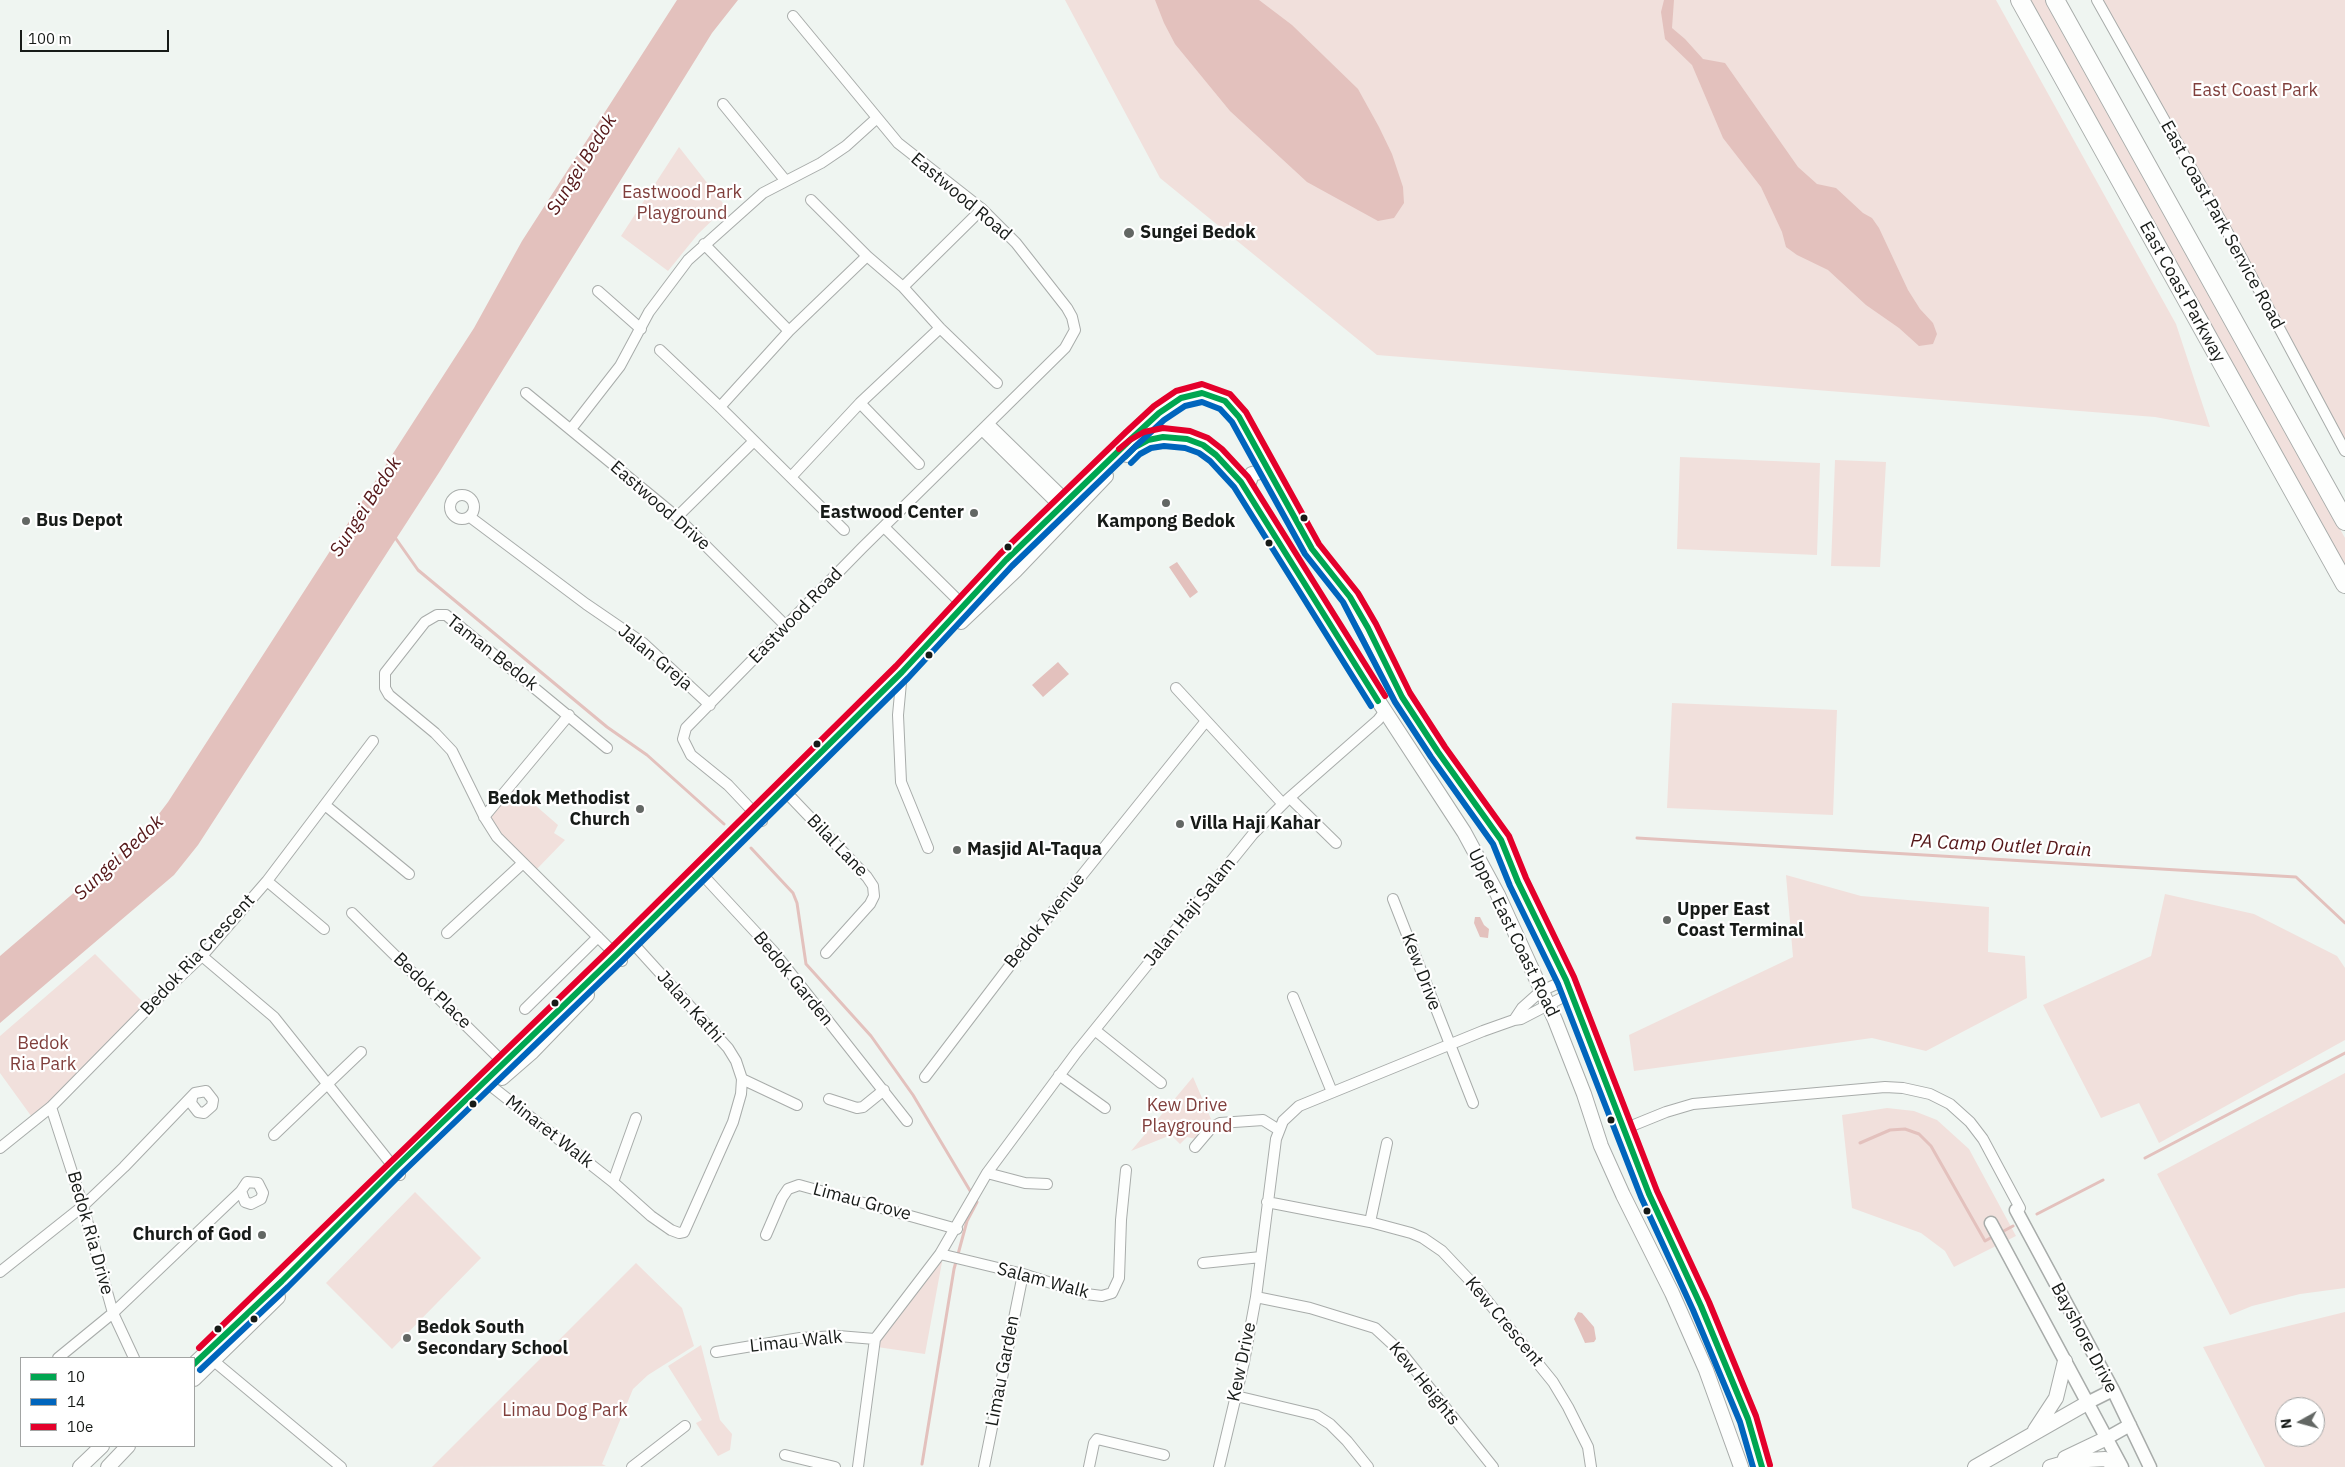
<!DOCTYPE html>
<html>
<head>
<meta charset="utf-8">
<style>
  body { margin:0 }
  #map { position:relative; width:2345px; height:1467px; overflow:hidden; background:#eff5f1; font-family:"IBM Plex Sans",sans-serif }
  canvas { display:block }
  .legend { position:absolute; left:20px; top:1357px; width:175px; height:90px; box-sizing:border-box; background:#fff; border:1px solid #a2a4a3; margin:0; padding:6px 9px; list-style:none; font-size:15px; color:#171b18 }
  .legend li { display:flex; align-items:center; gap:10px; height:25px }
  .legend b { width:25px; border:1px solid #a2a4a3 }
  .north { position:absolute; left:2275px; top:1397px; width:50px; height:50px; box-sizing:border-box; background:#fff; border:1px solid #a2a4a3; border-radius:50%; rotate:263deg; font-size:14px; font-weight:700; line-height:20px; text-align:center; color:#171b18 }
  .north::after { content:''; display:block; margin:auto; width:18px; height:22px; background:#636764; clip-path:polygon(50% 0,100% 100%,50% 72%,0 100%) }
  .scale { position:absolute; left:20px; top:30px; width:149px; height:22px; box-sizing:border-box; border:2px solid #171b18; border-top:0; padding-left:6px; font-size:15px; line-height:18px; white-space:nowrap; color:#171b18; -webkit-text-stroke:4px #fff; paint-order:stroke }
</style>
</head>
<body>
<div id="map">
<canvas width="2345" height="1467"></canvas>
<ul class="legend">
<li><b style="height:6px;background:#00a651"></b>10</li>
<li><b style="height:6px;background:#0065bd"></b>14</li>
<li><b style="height:6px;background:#e4002b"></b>10e</li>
</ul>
<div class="north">N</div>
<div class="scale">100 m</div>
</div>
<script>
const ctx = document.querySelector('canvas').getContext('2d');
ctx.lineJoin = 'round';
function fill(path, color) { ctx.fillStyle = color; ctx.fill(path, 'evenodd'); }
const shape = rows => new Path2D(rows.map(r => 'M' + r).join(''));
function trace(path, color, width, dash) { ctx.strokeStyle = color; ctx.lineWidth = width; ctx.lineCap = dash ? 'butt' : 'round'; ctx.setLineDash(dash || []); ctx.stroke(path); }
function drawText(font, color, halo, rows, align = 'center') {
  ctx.font = font + ' "IBM Plex Sans",sans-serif'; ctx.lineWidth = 4.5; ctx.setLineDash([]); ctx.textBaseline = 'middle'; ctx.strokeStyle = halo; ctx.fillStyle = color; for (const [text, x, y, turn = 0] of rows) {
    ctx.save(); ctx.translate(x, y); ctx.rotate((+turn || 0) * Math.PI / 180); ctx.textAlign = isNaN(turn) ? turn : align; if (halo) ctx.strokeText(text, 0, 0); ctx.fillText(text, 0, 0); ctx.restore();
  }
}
fill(shape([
  [1065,0,1996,0,2176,324,2210,427,2155,417,1377,355,1160,178],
  [2030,0,2045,0,2345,538,2345,565],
  [2099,0,2345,0,2345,440,2231,230],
  [679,147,726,207,698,234,668,271,621,236],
  [1680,457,1820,463,1817,555,1677,549],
  [1835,460,1886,462,1880,567,1831,566],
  [1672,703,1837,710,1833,815,1667,808],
  [513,786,558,825,554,833,565,840,535,871,499,835,487,817],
  [1786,875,1861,896,1989,907,1988,952,2025,956,2027,998,1926,1051,1872,1038,1634,1071,1629,1035,1793,957],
  [2165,894,2254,914,2337,956,2345,968,2345,1040,2159,1143,2139,1103,2101,1118,2043,1005,2151,956],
  [95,954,149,1008,34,1120,0,1073,0,1036],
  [2345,1073,2345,1288,2300,1294,2252,1306,2230,1315,2157,1174],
  [1193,1077,1211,1119,1196,1139,1187,1137,1180,1144,1171,1135,1131,1151],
  [1887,1108,1914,1111,1937,1120,1969,1149,2016,1236,1954,1267,1945,1251,1921,1233,1852,1208,1842,1115],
  [415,1192,481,1258,392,1349,326,1283],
  [936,1261,942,1262,925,1354,877,1347,878,1338],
  [636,1263,682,1308,694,1346,648,1375,633,1389,602,1464,606,1466,432,1467],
  [2345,1312,2345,1467,2265,1467,2203,1347],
  [2285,1407,2315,1407,2315,1437,2285,1437],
  [701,1345,720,1420,732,1434,730,1450,718,1456,696,1423,702,1420,668,1366]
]), '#f1e0dc');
fill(shape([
  [677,0,738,0,712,33,440,471,198,845,174,875,0,1023,0,956,146,831,168,802,474,328,522,241],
  [1155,0,1259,0,1292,25,1358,89,1379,127,1392,154,1403,187,1404,203,1394,218,1378,221,1307,182,1230,111,1175,44,1164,23],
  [1664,0,1674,0,1672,28,1685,39,1703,59,1725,63,1798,167,1817,184,1836,188,1863,213,1872,218,1879,228,1908,290,1920,309,1933,323,1937,334,1933,344,1919,346,1899,328,1866,305,1828,270,1797,255,1786,247,1782,232,1761,187,1723,138,1692,65,1665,39,1661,12],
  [1177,562,1198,592,1190,598,1169,567],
  [1058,662,1069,674,1043,697,1032,685],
  [1475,917,1480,917,1484,925,1489,929,1488,938,1480,937,1474,923],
  [1578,1312,1582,1313,1594,1327,1596,1339,1594,1342,1585,1343,1581,1334,1574,1319]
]), '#e3c1bd');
trace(shape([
  [394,536,418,570,607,727,647,755,724,824],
  [1637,838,2296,877,2345,923],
  [751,848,793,893,797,903,806,964,871,1036,913,1095,972,1194],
  [1860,1143,1890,1130,1905,1129,1919,1134,1931,1146,1985,1241,1994,1236],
  [2145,1158,2345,1053],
  [2037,1214,2103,1180],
  [2000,1233,2013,1226],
  [922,1464,954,1269,967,1221,977,1202,975,1200]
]), '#e3c1bd', 3);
const minor = shape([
  [2097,0,2238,251,2345,451],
  [723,104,785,180],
  [811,200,867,256,903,287,940,328,997,383],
  [704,244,789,331],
  [903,287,982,209],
  [598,291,641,329],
  [660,350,720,407,844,530],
  [526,393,677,517,786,626],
  [860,403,919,464],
  [720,407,789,331,867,256],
  [989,424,1071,504],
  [571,429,620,366,649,312,688,260,763,193,821,163,846,146,877,118],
  [983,431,1064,511],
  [791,477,860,403,940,328],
  '450 507a12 12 0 1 1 24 0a12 12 0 1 1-24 0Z',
  [470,517,586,604,643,643,710,705],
  [677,517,754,441],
  [884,527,968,610],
  [902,672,898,715,901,782,928,848],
  [1176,688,1283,804],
  [607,748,446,615,437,615,425,622,385,673,385,688,389,695,435,733,452,751,485,818,497,837,622,961],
  [783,789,867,877,873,886,874,896,870,904,826,953],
  [1290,798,1336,843],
  [325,805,409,874],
  [484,817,569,715],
  [762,821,728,785,691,755,683,739,686,728,862,548,1065,348,1075,330,1072,317,1067,308,1016,243,982,209,898,143,793,16],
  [699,871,774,952,907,1121],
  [267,881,324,929],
  [1393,899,1473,1103],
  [352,913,508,1067],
  [447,933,523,863],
  [202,956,274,1017,400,1175],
  [1293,997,1332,1092],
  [525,1009,598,937],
  [1514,1020,1522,1008,1541,991,1566,980],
  [1096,1031,1161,1083],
  [1059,1075,1105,1108],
  [925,1077,1021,951,1206,721],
  [742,1079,797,1105],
  [486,1082,613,1182,651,1216,671,1230,679,1233,684,1232,733,1122,741,1094,742,1079,736,1061,728,1048,630,940],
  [829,1099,857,1108,863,1107,884,1090],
  [51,1107,83,1206,113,1313,134,1358],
  [1624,1129,1666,1112,1693,1104,1885,1087,1903,1088,1930,1094,1950,1104,1970,1122,1983,1139,2020,1208],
  [274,1135,361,1052],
  [1195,1147,1212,1127,1220,1123,1263,1120,1279,1130],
  [0,1148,51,1107,169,987,202,956,267,881,373,741],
  [987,1173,1025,1183,1047,1184],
  [613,1182,636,1118],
  [1267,1202,1370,1222,1411,1233,1423,1238,1442,1251,1476,1287,1553,1382,1568,1407,1588,1447,1591,1467],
  [1370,1222,1387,1143],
  [766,1235,782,1198,788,1189,799,1185,957,1229],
  [940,1254,1023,1274,1086,1294,1102,1296,1112,1293,1119,1278,1121,1220,1126,1170],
  [1203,1263,1261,1257],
  [0,1272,83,1206,124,1167,195,1093,206,1091,213,1100,212,1106,204,1113,198,1112,191,1103,192,1098],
  [1256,1297,1310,1308,1375,1328,1401,1352,1493,1467],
  [716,1352,800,1338,838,1336,875,1339],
  [209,1357,341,1467],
  [58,1358,113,1313,241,1191,247,1182,258,1183,263,1193,261,1199,251,1204,245,1202,241,1191],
  [1236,1396,1316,1415,1330,1424,1347,1441,1368,1467],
  [785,1455,835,1467],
  [632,1467,685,1426],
  [858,1467,875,1339,940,1254,987,1173,1076,1053,1253,834,1288,799,1378,720,1385,711],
  [984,1467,1023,1274],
  [1089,1467,1094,1443,1097,1439,1164,1455],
  [1219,1467,1244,1362,1256,1297,1276,1139,1283,1121,1299,1106,1483,1031,1514,1020,1521,1019,1571,993]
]);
const tertiary = shape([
  [2016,1210,2113,1390,2150,1467],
  [1991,1223,2122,1467],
  [2089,1402,2113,1390],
  [2107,1438,2130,1425]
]);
const secondary = shape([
  [1127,455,1135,447,1148,440,1163,437,1187,439,1203,445,1216,455,1241,482,1366,682,1464,832,1498,895,1555,1020,1584,1094,1601,1146,1623,1195,1672,1293,1706,1370,1741,1467],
  [1246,491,1252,474,1268,470],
  [961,622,1015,571,1106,476],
  [502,1078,532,1052,587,995],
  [194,1364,282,1281,395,1168,616,955,902,672,1006,560,1132,438,1159,413,1181,398,1202,393,1225,401,1239,417,1312,549,1350,597,1368,628,1402,697,1438,752,1501,840,1518,882,1566,980,1649,1194,1701,1306,1748,1419,1762,1467],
  [194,1379,278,1297],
  [2035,1430,2056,1398,2065,1361],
  [2065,1458,2107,1438],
  [80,1467,102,1446],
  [108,1467,128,1446],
  [1975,1467,2089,1402],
  [2050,1467,2071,1461,2105,1459,2119,1467]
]);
const motorway = shape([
  [2020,0,2345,584],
  [2055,0,2345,521]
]);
trace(minor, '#a8acaa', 12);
trace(tertiary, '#a8acaa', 15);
trace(secondary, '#a8acaa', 16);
trace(motorway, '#a8acaa', 20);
trace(minor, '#fdfefd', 10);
trace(tertiary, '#fdfefd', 12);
trace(secondary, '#fdfefd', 14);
trace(motorway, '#fdfefd', 18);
trace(shape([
  [1125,457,1135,447,1148,440,1163,437,1187,439,1203,445,1216,455,1241,482,1378,701],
  [194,1364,282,1281,395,1168,616,955,902,672,1006,560,1132,438,1159,413,1181,398,1202,393,1225,401,1239,417,1312,549,1350,597,1368,628,1402,697,1438,752,1501,840,1518,882,1566,980,1649,1194,1701,1306,1748,1419,1762,1467]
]), '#00a651', 6);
trace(shape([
  [1131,463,1140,454,1151,448,1164,446,1185,448,1199,453,1210,461,1234,487,1371,706],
  [200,1370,288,1287,401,1174,622,961,908,678,1012,566,1138,444,1164,420,1185,406,1202,402,1220,409,1232,422,1305,554,1343,602,1395,702,1431,757,1493,844,1510,886,1558,984,1641,1197,1693,1310,1740,1422,1753,1467]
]), '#0065bd', 6);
trace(shape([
  [1119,449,1130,440,1144,432,1163,428,1190,431,1208,438,1222,449,1248,477,1385,696],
  [199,1348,610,949,896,666,1000,554,1126,432,1154,406,1176,391,1202,384,1230,394,1246,412,1319,544,1358,593,1376,624,1410,693,1445,747,1509,836,1526,878,1574,977,1657,1191,1709,1302,1756,1416,1770,1465]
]), '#e4002b', 6);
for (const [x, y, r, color] of [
  [1129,233,6,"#636764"],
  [1166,503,5,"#636764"],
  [974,513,5,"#636764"],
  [1304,518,4.5,"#171b18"],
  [26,521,5,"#636764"],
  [1269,543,4.5,"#171b18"],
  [1008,547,4.5,"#171b18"],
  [929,655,4.5,"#171b18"],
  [817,744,4.5,"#171b18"],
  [640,809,5,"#636764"],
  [1180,824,5,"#636764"],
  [957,850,5,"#636764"],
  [1667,920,5,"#636764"],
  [555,1003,4.5,"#171b18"],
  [473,1104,4.5,"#171b18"],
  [1611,1120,4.5,"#171b18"],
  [1647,1211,4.5,"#171b18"],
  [262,1235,5,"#636764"],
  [254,1319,4.5,"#171b18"],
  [218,1329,4.5,"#171b18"],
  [407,1338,5,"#636764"]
]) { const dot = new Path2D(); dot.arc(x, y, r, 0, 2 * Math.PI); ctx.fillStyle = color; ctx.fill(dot); trace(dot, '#fff', 2); }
drawText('18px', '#803f3c', '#fff', [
  ["East Coast Park",2255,91],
  ["Eastwood Park",682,193],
  ["Playground",682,214],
  ["Bedok",43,1044],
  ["Ria Park",43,1065],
  ["Kew Drive",1187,1106],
  ["Playground",1187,1127],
  ["Limau Dog Park",565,1411]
]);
drawText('18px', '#171b18', '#fff', [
  ["Eastwood Road",961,197,40],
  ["East Coast Park Service Road",2222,225,61],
  ["East Coast Parkway",2182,292,61],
  ["Eastwood Drive",660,506,41],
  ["Eastwood Road",796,616,-46],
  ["Taman Bedok",492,653,38],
  ["Jalan Greja",655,658,40],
  ["Bilal Lane",837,846,46],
  ["Jalan Haji Salam",1190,912,-51],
  ["Bedok Avenue",1045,921,-51],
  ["Upper East Coast Road",1513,933,64],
  ["Bedok Ria Crescent",198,955,-47],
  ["Kew Drive",1421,972,69],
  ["Bedok Garden",793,979,51],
  ["Bedok Place",432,991,44],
  ["Jalan Kathi",690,1007,48],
  ["Minaret Walk",549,1132,38],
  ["Limau Grove",862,1202,15],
  ["Bedok Ria Drive",90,1233,74],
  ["Salam Walk",1043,1281,15],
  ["Kew Crescent",1504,1322,50],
  ["Bayshore Drive",2084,1338,62],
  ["Limau Walk",796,1342,-6],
  ["Kew Drive",1242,1362,-78],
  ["Limau Garden",1003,1371,-79],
  ["Kew Heights",1424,1384,51]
]);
drawText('bold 18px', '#171b18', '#fff', [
  ["Sungei Bedok",1140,233],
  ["Eastwood Center",964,513,"right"],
  ["Bus Depot",36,521],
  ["Kampong Bedok",1166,522,"center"],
  ["Bedok Methodist",630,799,"right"],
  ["Church",630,820,"right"],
  ["Villa Haji Kahar",1190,824],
  ["Masjid Al-Taqua",967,850],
  ["Upper East",1677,910],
  ["Coast Terminal",1677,931],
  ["Church of God",252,1235,"right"],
  ["Bedok South",417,1328],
  ["Secondary School",417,1349]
], 'left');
drawText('italic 19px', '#551718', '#fff', [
  ["Sungei Bedok",582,165,-58],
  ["Sungei Bedok",366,507,-57],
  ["PA Camp Outlet Drain",2001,846,3],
  ["Sungei Bedok",119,858,-43]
]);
</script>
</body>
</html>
